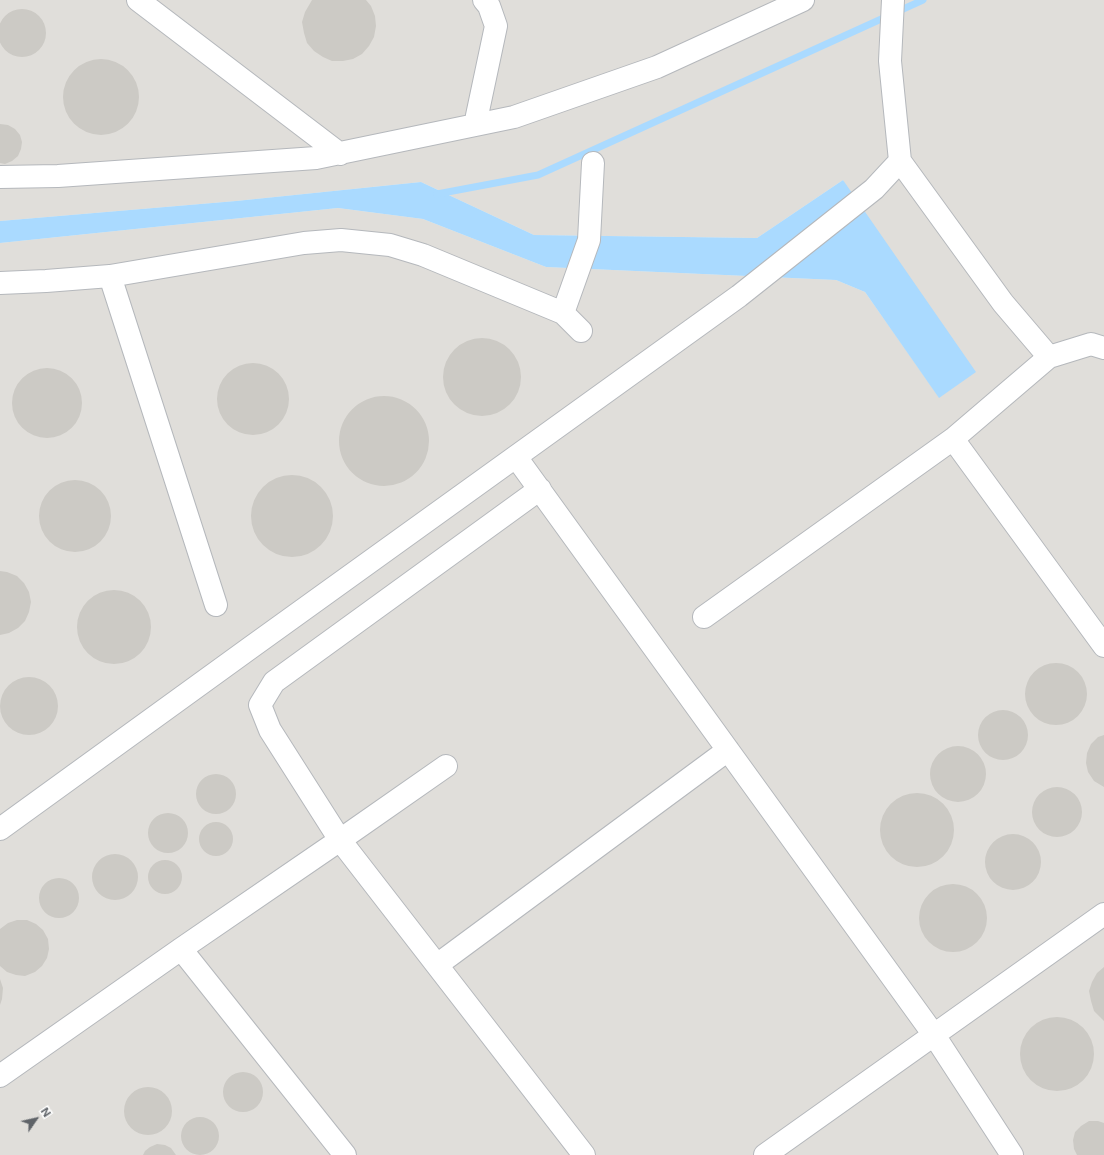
<!DOCTYPE html>
<html>
<head>
<meta charset="utf-8">
<style>
  body { margin:0 }
  #map { position:relative; width:1104px; height:1155px; overflow:hidden; background:#f1efe8; font-family:Inter,sans-serif }
  canvas { display:block }
  .north { position:absolute; left:16px; top:1099px; width:40px; height:40px; -webkit-text-stroke:3px #fff; paint-order:stroke; rotate:56deg; font-size:11px; font-weight:700; line-height:16px; text-align:center; color:#5f6368 }
  .north::after { content:''; display:block; margin:auto; width:14px; height:18px; background:#5f6368; clip-path:polygon(50% 0,100% 100%,50% 72%,0 100%) }
</style>
</head>
<body>
<div id="map">
<canvas width="1104" height="1155"></canvas>
<div class="north">N</div>
</div>
<script>
const ctx = document.querySelector('canvas').getContext('2d');
ctx.lineJoin = 'round';
function fill(path, color) { ctx.fillStyle = color; ctx.fill(path, 'evenodd'); }
const shape = rows => new Path2D(rows.map(r => 'M' + r).join(''));
function trace(path, color, width, dash) { ctx.strokeStyle = color; ctx.lineWidth = width; ctx.lineCap = dash ? 'butt' : 'round'; ctx.setLineDash(dash || []); ctx.stroke(path); }
fill(shape([
  [0,0,1104,0,1104,1155,0,1155,0,243,338,208,423,219,546,267,836,280,865,292,939,397,843,180,757,238,534,235,421,182,236,201,0,221]
]), '#e0deda');
fill(shape([
  [843,180,976,372,939,398,865,292,836,280,546,267,423,219,338,208,0,243,0,221,236,201,421,182,534,235,757,238]
]), '#aadaff');
trace(shape([
  [437,194,538,175,923,0]
]), '#aadaff', 7);
fill(shape([
  [312,0,366,0,371,6,375,16,376,26,374,37,369,46,362,54,353,59,343,61,332,61,323,57,314,51,307,43,304,33,302,22,305,12],
  '-2 33a24 24 0 1 1 48 0a24 24 0 1 1-48 0Z',
  '63 97a38 38 0 1 1 76 0a38 38 0 1 1-76 0Z',
  [0,124,8,125,15,129,20,135,22,142,21,149,18,156,12,161,5,164,0,163],
  '443 377a39 39 0 1 1 78 0a39 39 0 1 1-78 0Z',
  '217 399a36 36 0 1 1 72 0a36 36 0 1 1-72 0Z',
  '12 403a35 35 0 1 1 70 0a35 35 0 1 1-70 0Z',
  '339 441a45 45 0 1 1 90 0a45 45 0 1 1-90 0Z',
  '251 516a41 41 0 1 1 82 0a41 41 0 1 1-82 0Z',
  '39 516a36 36 0 1 1 72 0a36 36 0 1 1-72 0Z',
  [0,571,7,572,17,576,24,583,29,592,31,602,29,612,25,621,18,628,9,633,0,635],
  '77 627a37 37 0 1 1 74 0a37 37 0 1 1-74 0Z',
  '1025 694a31 31 0 1 1 62 0a31 31 0 1 1-62 0Z',
  '0 706a29 29 0 1 1 58 0a29 29 0 1 1-58 0Z',
  '978 735a25 25 0 1 1 50 0a25 25 0 1 1-50 0Z',
  [1104,735,1104,787,1094,781,1088,772,1086,763,1087,753,1091,744,1098,737],
  '930 774a28 28 0 1 1 56 0a28 28 0 1 1-56 0Z',
  '196 794a20 20 0 1 1 40 0a20 20 0 1 1-40 0Z',
  '1032 812a25 25 0 1 1 50 0a25 25 0 1 1-50 0Z',
  '880 830a37 37 0 1 1 74 0a37 37 0 1 1-74 0Z',
  '148 833a20 20 0 1 1 40 0a20 20 0 1 1-40 0Z',
  '199 839a17 17 0 1 1 34 0a17 17 0 1 1-34 0Z',
  '985 862a28 28 0 1 1 56 0a28 28 0 1 1-56 0Z',
  '92 877a23 23 0 1 1 46 0a23 23 0 1 1-46 0Z',
  '148 877a17 17 0 1 1 34 0a17 17 0 1 1-34 0Z',
  '39 898a20 20 0 1 1 40 0a20 20 0 1 1-40 0Z',
  '919 918a34 34 0 1 1 68 0a34 34 0 1 1-68 0Z',
  [17,920,27,920,36,924,43,930,48,939,49,949,47,958,42,966,35,972,25,976,16,975,7,972,0,966,0,929,8,923],
  [1104,967,1104,1021,1094,1011,1091,1001,1089,991,1092,982,1097,973],
  [0,979,3,988,2,999,0,1005],
  '1020 1054a37 37 0 1 1 74 0a37 37 0 1 1-74 0Z',
  '223 1092a20 20 0 1 1 40 0a20 20 0 1 1-40 0Z',
  '124 1111a24 24 0 1 1 48 0a24 24 0 1 1-48 0Z',
  '181 1136a19 19 0 1 1 38 0a19 19 0 1 1-38 0Z',
  [1089,1121,1098,1121,1104,1123,1104,1155,1077,1155,1074,1149,1073,1140,1075,1132,1081,1126],
  [157,1144,165,1145,171,1148,176,1155,143,1155,145,1151,150,1147]
]), '#cccac5');
const minor = shape([
  [138,0,340,154],
  [475,125,496,26,489,6,484,0],
  [900,161,1003,303,1049,357,1091,344,1104,348],
  [0,177,58,176,316,158,514,117,657,67,803,0],
  [110,276,216,605],
  [0,283,46,281,110,276,304,243,341,240,390,245,423,255,563,313,581,331],
  [563,313,589,240,593,163],
  [953,439,1104,646],
  [516,457,934,1035,1012,1155],
  [540,489,274,682,260,705,270,730,340,840,584,1155],
  [704,617,953,439,1049,357],
  [0,829,250,648,739,296,874,189,900,161,890,61,893,0],
  [181,949,345,1155],
  [437,965,728,750],
  [0,1076,181,949,340,840,446,766],
  [765,1155,1104,914]
]);
trace(minor, '#b5b8bc', 24);
trace(minor, '#fff', 22);
</script>
</body>
</html>
